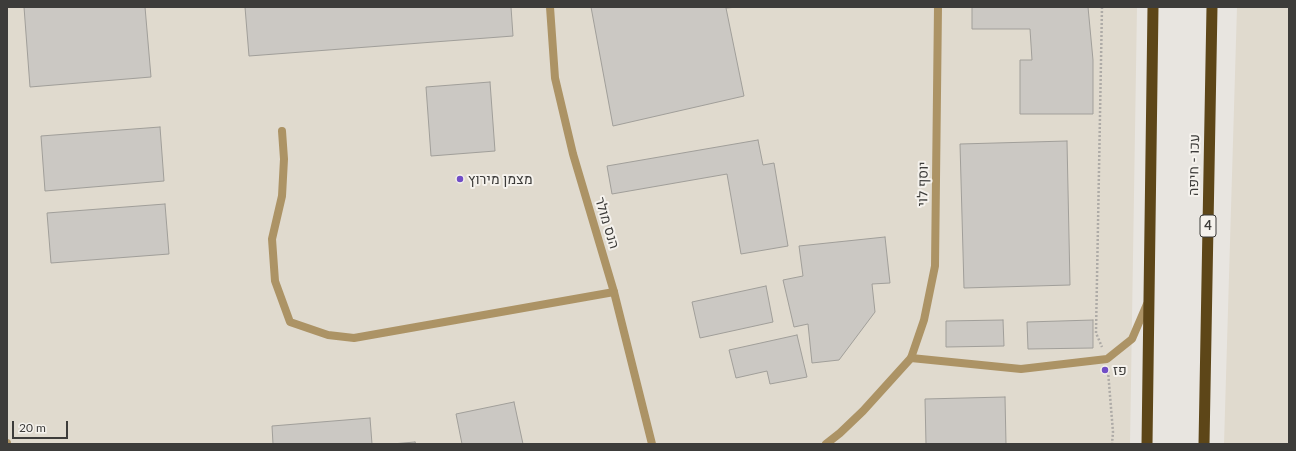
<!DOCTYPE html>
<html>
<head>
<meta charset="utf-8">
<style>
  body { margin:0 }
  #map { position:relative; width:1296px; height:451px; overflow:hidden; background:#e8e5e0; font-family:Lato,sans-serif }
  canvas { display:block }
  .frame { position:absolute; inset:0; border:8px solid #3d3c3a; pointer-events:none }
  .scale { position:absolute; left:12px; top:421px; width:56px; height:18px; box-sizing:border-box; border:2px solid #3d3c3a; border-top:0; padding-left:5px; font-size:12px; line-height:14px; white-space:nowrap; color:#3d3c3a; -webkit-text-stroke:3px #f5f2ed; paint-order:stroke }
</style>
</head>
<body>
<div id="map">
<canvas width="1296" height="451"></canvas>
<div class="frame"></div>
<div class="scale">20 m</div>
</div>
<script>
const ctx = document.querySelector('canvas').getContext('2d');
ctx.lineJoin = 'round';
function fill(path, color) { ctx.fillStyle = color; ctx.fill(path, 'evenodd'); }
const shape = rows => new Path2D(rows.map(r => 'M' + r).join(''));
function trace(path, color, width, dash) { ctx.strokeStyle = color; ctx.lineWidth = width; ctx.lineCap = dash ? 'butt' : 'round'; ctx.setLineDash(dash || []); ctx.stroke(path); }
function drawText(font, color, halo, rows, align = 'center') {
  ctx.font = font + ' Lato,Heebo,sans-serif'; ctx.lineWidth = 4; ctx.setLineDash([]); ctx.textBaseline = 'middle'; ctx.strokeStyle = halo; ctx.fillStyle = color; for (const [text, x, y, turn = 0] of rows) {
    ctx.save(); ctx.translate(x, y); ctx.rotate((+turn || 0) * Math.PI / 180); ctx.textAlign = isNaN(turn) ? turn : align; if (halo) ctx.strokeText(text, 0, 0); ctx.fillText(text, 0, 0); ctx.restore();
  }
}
fill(shape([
  [7,7,1137,7,1130,444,7,444],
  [1237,7,1289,7,1289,444,1224,444]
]), '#e0dace');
const building = shape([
  [24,7,145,7,151,77,30,87,24,7],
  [245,7,511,7,513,36,249,56,245,7],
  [591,7,738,7,726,8,744,96,613,126,591,7],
  [972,7,1088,7,1093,60,1093,114,1020,114,1020,60,1032,60,1030,29,972,29,972,7],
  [490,82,495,151,431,156,426,87,490,82],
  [160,127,164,181,45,191,41,136,160,127],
  [758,140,763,165,774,163,788,246,741,254,727,174,612,194,607,166,758,140],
  [1067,141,1070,285,964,288,960,144,1067,141],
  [165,204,169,254,51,263,47,213,165,204],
  [885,237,890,283,872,284,875,312,839,360,812,363,808,324,794,327,783,280,803,276,799,246,885,237],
  [766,286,773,322,700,338,692,302,766,286],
  [1003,320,1004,346,946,347,946,321,1003,320],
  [1093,320,1093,348,1028,349,1027,322,1093,320],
  [797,335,807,377,770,384,767,371,736,378,729,350,797,335],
  [1005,397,1006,444,926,444,925,399,1005,397],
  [514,402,523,444,462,444,456,414,514,402],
  [370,418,372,444,273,444,272,426,370,418],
  [415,442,416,444,392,444,415,442]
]);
fill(building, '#cbc8c3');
trace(building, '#a19f9a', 1);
trace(shape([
  [1102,7,1096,333,1102,347],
  [1108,371,1113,432,1112,444]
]), '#aeaba7', 2.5, [2, 2]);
trace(shape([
  [282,131,284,159,282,196,272,239,275,281,290,322,328,335,354,338,614,292],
  [911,358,1021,369,1107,359,1132,339,1147,304]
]), '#ac9365', 8);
trace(shape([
  [550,7,555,78,573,154,614,292,652,444],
  [7,443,7,444],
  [826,444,840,433,863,411,911,358,924,320,935,266,938,7]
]), '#ac9365', 8);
trace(shape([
  [1147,444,1153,7],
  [1204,444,1212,7]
]), '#5d4618', 11);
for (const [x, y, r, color] of [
  [460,179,4,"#704dc6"],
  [1105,370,4,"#704dc6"]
]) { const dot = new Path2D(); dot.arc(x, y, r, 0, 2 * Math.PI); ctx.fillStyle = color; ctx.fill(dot); trace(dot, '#f5f2ed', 1.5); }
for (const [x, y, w] of [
  [1208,226,16]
]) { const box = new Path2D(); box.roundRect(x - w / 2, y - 11, w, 22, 3); ctx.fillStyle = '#f5f2ed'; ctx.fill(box); trace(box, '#3d3c3a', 1); }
drawText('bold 13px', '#3d3c3a', null, [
  ["4",1208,226]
]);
drawText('14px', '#3d3c3a', '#f5f2ed', [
  ["עכו - חיפה",1194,165,-89],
  ["יוסף לוי",923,184,-89],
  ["הנס מולר",607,223,73]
]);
drawText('14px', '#3d3c3a', '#f5f2ed', [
  ["מצמן מירוץ",468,179],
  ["פז",1113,370]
], 'left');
</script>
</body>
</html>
